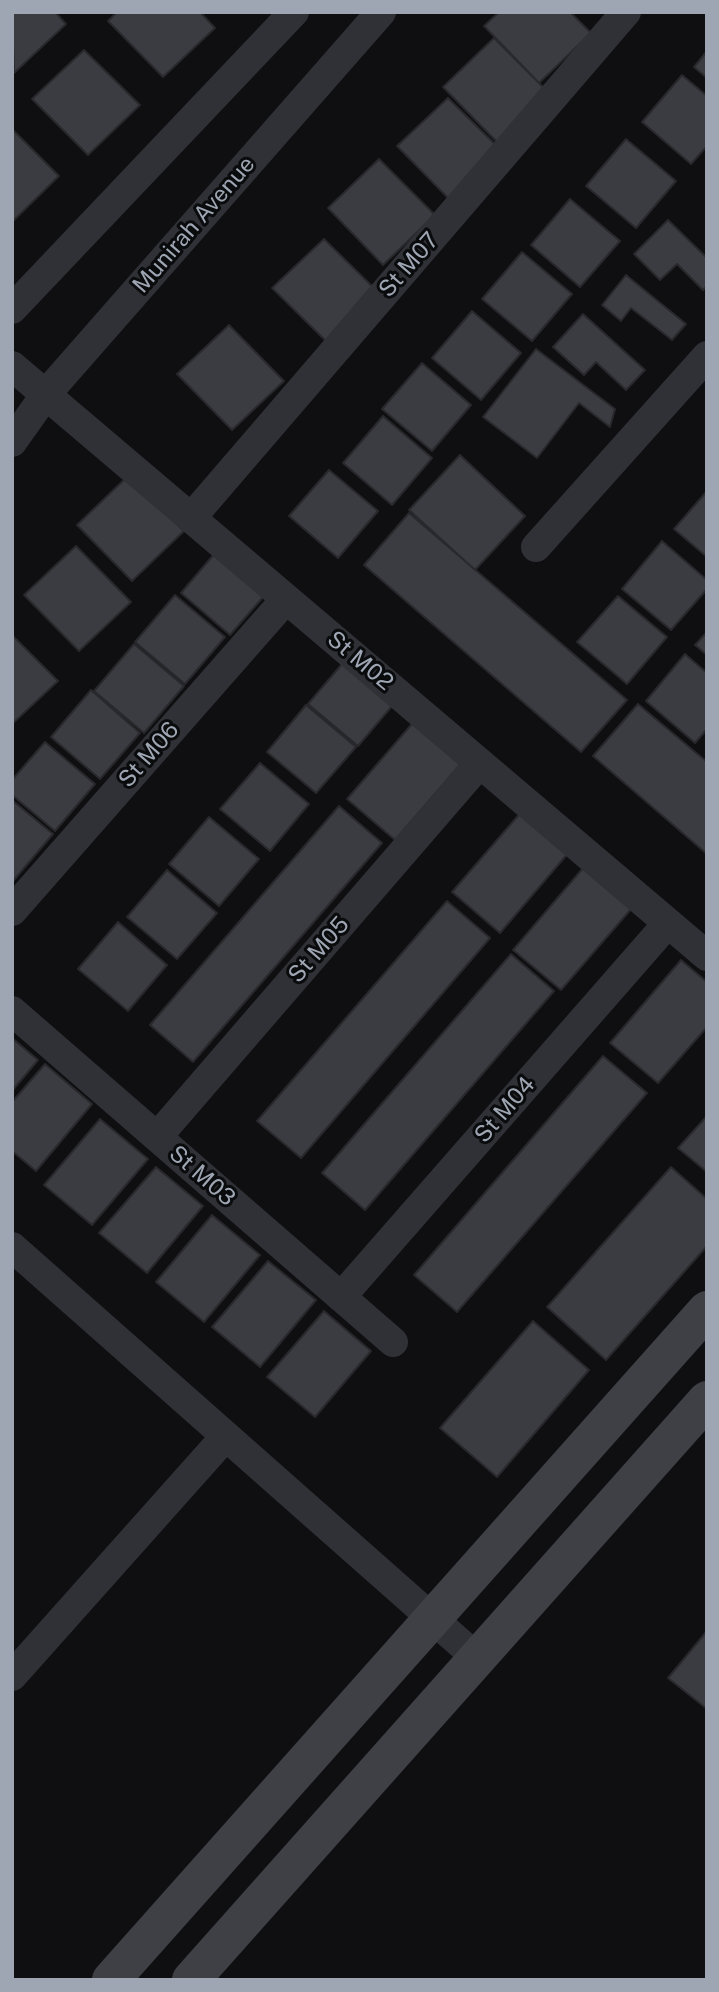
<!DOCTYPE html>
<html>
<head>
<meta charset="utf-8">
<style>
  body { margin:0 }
  #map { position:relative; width:719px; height:1992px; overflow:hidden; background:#0f0f11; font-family:"Public Sans",sans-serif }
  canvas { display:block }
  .frame { position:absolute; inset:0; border:14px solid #9fa6b3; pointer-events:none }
</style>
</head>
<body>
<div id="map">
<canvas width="719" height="1992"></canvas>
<div class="frame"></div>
</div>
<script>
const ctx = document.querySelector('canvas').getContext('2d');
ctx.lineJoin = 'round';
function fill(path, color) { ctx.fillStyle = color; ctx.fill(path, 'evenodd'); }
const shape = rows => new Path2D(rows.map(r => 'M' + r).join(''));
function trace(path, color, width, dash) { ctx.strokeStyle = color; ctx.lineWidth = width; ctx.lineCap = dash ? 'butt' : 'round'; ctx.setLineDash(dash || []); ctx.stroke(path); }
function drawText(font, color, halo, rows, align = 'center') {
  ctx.font = font + ' "Public Sans",sans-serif'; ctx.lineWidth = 6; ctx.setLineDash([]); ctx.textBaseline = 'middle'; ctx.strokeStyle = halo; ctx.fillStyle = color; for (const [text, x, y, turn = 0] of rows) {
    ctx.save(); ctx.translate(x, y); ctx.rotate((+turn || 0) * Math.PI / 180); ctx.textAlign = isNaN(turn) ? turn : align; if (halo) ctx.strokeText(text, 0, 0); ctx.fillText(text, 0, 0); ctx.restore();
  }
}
const building = shape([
  [12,12,55,12,66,24,14,73,12,12],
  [117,12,200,12,215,28,163,77,108,21,117,12],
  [499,12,570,12,591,33,539,83,484,26,499,12],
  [494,38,550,94,498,143,443,87,494,38],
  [84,50,140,105,88,155,32,99,84,50],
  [707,51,707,78,694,67,707,51],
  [682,75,707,96,707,146,691,164,642,122,682,75],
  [448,98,504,153,452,202,397,146,448,98],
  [12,129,59,176,12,222,12,129],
  [626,139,676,181,636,228,586,186,626,139],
  [379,159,435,215,383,265,328,208,379,159],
  [570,199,620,241,580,287,531,245,570,199],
  [668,220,707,258,707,286,703,290,677,264,660,280,634,254,668,220],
  [324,239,380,294,328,343,272,288,324,239],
  [522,252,572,294,532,341,482,299,522,252],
  [626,275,686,324,672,340,631,308,621,321,602,305,626,275],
  [472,311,521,353,481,400,432,358,472,311],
  [583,314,645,370,626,390,596,362,584,375,553,347,583,314],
  [229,325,284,381,232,430,177,374,229,325],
  [536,349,615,409,610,427,579,403,537,458,483,417,536,349],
  [422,363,471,405,432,451,382,409,422,363],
  [383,416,432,458,392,505,343,463,383,416],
  [460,455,525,516,475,570,409,510,460,455],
  [329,470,378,511,338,558,289,516,329,470],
  [128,476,184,531,132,581,77,525,128,476],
  [707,491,707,557,674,529,707,491],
  [409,513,627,700,581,752,364,565,409,513],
  [662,541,707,580,707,589,671,630,622,589,662,541],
  [76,546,131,602,79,651,24,595,76,546],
  [221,546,271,588,230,635,181,593,221,546],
  [175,595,225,637,185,684,135,642,175,595],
  [618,596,667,637,627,684,577,642,618,596],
  [707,632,707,655,695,645,707,632],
  [12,635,58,681,12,724,12,635],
  [134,644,184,686,144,733,94,691,134,644],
  [685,654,707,673,707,729,695,743,646,701,685,654],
  [348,657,398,699,358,746,308,704,348,657],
  [91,690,140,733,100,779,51,737,91,690],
  [638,704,707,762,707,854,593,756,638,704],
  [306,705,356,747,316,793,267,752,306,705],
  [418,717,466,758,395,840,347,799,418,717],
  [45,742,95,784,55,831,12,795,12,780,45,742],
  [260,763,309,804,270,851,220,809,260,763],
  [12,800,53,834,13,881,12,880,12,800],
  [339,806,382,843,193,1062,150,1025,339,806],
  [523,810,570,851,500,933,452,892,523,810],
  [209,817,259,859,219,906,169,864,209,817],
  [584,867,632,908,561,990,513,950,584,867],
  [167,870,217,913,177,959,127,917,167,870],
  [447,901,490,938,301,1158,257,1121,447,901],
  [118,922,167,965,128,1011,78,969,118,922],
  [511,954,554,991,365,1210,322,1173,511,954],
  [681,960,707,982,707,1027,658,1083,610,1043,681,960],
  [12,1038,38,1060,12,1091,12,1038],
  [603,1056,647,1093,457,1312,414,1275,603,1056],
  [45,1064,92,1104,36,1171,12,1151,12,1102,45,1064],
  [707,1116,707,1172,678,1148,707,1116],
  [100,1119,148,1159,92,1225,44,1185,100,1119],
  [156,1167,203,1206,147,1273,99,1233,156,1167],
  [671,1167,707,1199,707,1246,606,1360,547,1307,671,1167],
  [212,1215,260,1255,204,1322,156,1282,212,1215],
  [268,1261,316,1300,260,1367,212,1327,268,1261],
  [324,1311,371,1351,315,1417,267,1377,324,1311],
  [533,1321,589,1370,497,1477,440,1428,533,1321],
  [707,1631,707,1709,668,1678,707,1631]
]);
fill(building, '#3b3c41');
trace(building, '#29292d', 2);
trace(shape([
  [12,309,294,12],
  [12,366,707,956],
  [12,442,46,394,381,12],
  [191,518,626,12],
  [536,547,707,356],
  [12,911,286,599],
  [12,1011,393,1342],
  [157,1137,480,763],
  [12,1247,477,1658],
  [341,1297,668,923],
  [12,1676,226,1436]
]), '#303136', 30);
trace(shape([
  [111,1980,707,1310],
  [191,1980,707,1400]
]), '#3e4046', 38);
drawText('23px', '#9fa6b3', '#0a0b0c', [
  ["Munirah Avenue",194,225,-49],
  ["St M07",409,265,-49],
  ["St M02",360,661,40],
  ["St M06",149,755,-49],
  ["St M05",319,950,-49],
  ["St M04",505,1110,-49],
  ["St M03",202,1176,41]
]);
</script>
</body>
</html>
